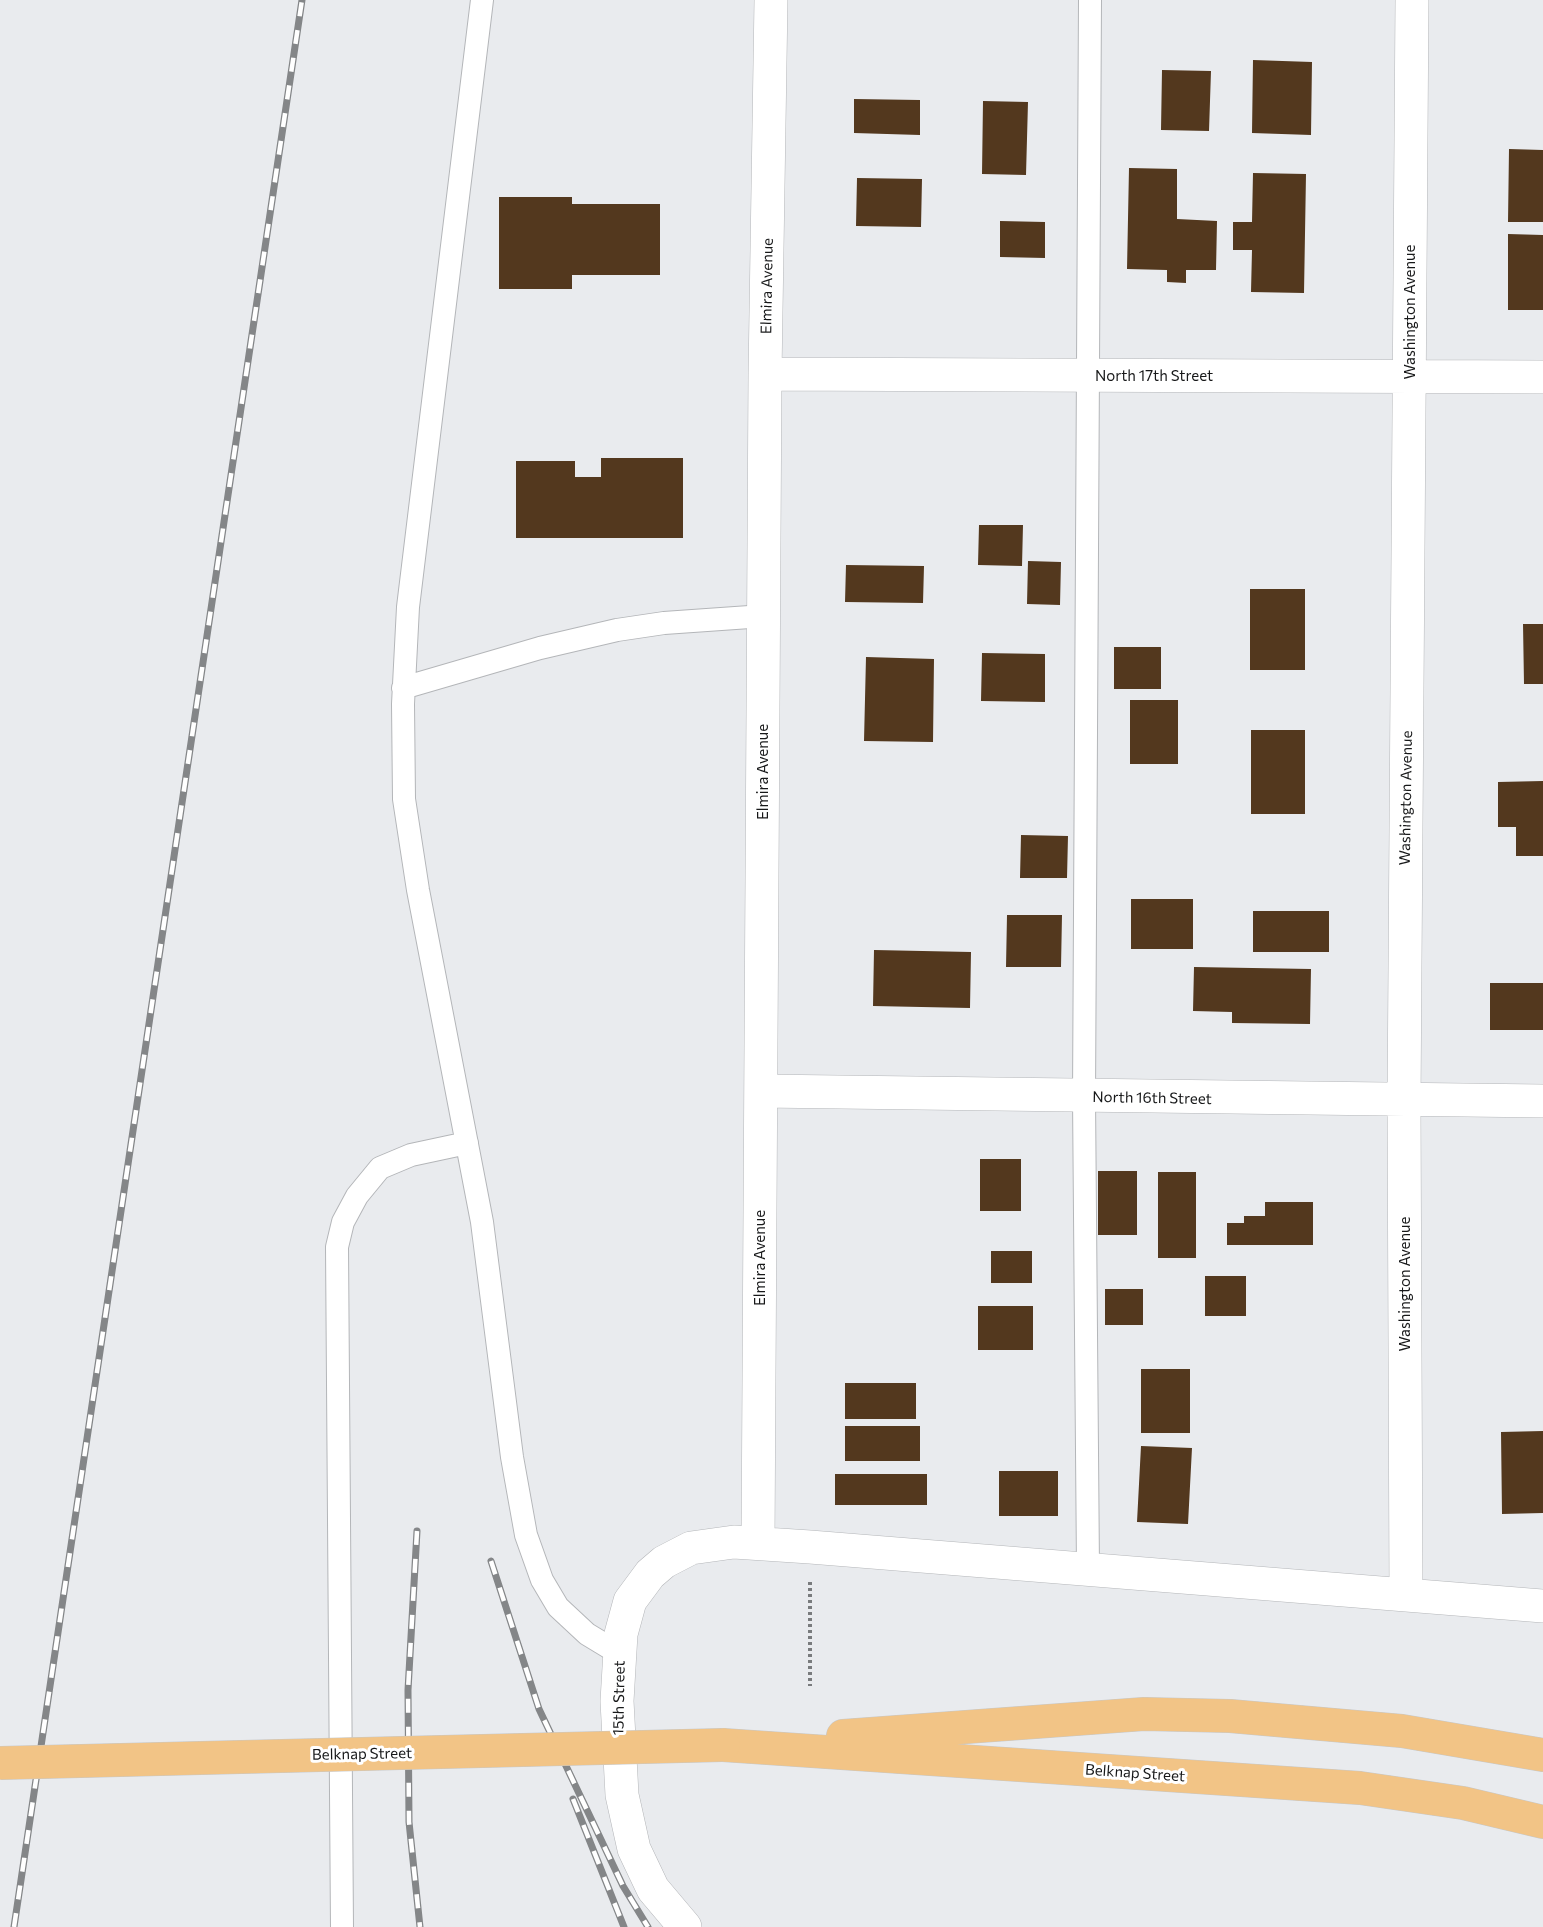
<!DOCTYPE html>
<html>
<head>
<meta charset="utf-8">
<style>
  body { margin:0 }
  canvas { display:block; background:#e9ebee }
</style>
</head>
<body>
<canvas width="1543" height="1927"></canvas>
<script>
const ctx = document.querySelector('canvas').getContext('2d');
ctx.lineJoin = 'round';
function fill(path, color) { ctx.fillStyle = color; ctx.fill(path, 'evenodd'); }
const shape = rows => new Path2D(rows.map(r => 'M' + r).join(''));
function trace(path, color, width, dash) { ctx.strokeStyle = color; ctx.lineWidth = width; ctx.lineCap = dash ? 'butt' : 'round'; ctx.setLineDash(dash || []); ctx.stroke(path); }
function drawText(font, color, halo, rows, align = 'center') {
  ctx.font = font + ' Commissioner,sans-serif'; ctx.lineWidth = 6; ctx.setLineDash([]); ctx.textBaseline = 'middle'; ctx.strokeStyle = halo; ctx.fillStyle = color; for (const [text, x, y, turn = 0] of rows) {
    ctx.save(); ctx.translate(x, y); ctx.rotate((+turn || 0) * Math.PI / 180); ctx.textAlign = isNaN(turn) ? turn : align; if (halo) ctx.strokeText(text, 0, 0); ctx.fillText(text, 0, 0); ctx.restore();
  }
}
fill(shape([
  [1253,60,1312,62,1311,135,1252,133],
  [1162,70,1211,71,1209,131,1161,130],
  [854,99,920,100,920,135,854,133],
  [983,101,1028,102,1026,175,982,174],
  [1509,149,1543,150,1543,222,1508,222],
  [1129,168,1177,169,1177,219,1217,221,1216,270,1186,270,1186,283,1167,282,1167,270,1127,269],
  [1253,173,1306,174,1304,293,1251,292,1252,250,1233,250,1233,222,1252,222],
  [857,178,922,179,921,227,856,226],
  [499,197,572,197,572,204,660,204,660,275,572,275,572,289,499,289],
  [1000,221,1045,222,1045,258,1000,257],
  [1508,234,1543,235,1543,310,1508,310],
  [601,458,683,458,683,538,516,538,516,461,575,461,575,477,601,477],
  [979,525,1023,525,1022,566,978,565],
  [1028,561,1061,562,1060,605,1027,604],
  [846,565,924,566,923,603,845,602],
  [1250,589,1305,589,1305,670,1250,670],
  [1523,624,1543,624,1543,684,1524,684],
  [1114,647,1161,647,1161,689,1114,689],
  [982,653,1045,654,1045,702,981,701],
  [866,657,934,659,933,742,864,741],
  [1130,700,1178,700,1178,764,1130,764],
  [1251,730,1305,730,1305,814,1251,814],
  [1543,781,1543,856,1516,856,1516,827,1498,827,1498,782],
  [1021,835,1068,836,1067,878,1020,878],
  [1131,899,1193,899,1193,949,1131,949],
  [1253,911,1329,911,1329,952,1253,952],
  [1007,915,1062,915,1061,967,1006,967],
  [874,950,971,952,970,1008,873,1006],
  [1194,967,1311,969,1310,1024,1232,1023,1232,1012,1193,1011],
  [1490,983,1543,983,1543,1030,1490,1030],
  [980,1159,1021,1159,1021,1211,980,1211],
  [1098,1171,1137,1171,1137,1235,1098,1235],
  [1158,1172,1196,1172,1196,1258,1158,1258],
  [1265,1202,1313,1202,1313,1245,1227,1245,1227,1223,1244,1223,1244,1216,1265,1216],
  [991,1251,1032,1251,1032,1283,991,1283],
  [1205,1276,1246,1276,1246,1316,1205,1316],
  [1105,1289,1143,1289,1143,1325,1105,1325],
  [978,1306,1033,1306,1033,1350,978,1350],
  [1141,1369,1190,1369,1190,1433,1141,1433],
  [845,1383,916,1383,916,1419,845,1419],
  [845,1426,920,1426,920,1461,845,1461],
  [1543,1431,1543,1513,1502,1514,1501,1432],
  [1141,1446,1192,1448,1188,1524,1137,1522],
  [999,1471,1058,1471,1058,1516,999,1516],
  [835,1474,927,1474,927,1505,835,1505]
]), '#53381e');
const service = shape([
  [482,0,408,607,403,704,404,799,418,890,482,1222,512,1457,526,1535,542,1580,558,1607,587,1634,620,1654],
  [403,688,540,648,617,630,664,623,764,616],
  [1088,1569,1084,1097,1090,0],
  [342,1927,337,1247,343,1222,357,1196,380,1168,411,1155,467,1143]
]);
const minor = shape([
  [765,374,1543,377],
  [761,1091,1543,1101],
  [758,1543,765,374,771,0],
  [1406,1595,1404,1102,1412,0],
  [685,1927,653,1889,634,1849,622,1795,617,1701,621,1634,630,1601,650,1574,664,1562,691,1548,734,1542,810,1547,1543,1606]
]);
const trunk = shape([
  [843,1736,1144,1714,1230,1716,1402,1731,1543,1755],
  [723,1745,1360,1788,1463,1803,1543,1822]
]);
trace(service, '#b4b6b9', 24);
trace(minor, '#b4b6b9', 34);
trace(trunk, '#c7c8c8', 34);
trace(shape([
  [810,1582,810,1686]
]), '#797b7d', 4, [3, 3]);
trace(service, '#fff', 22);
trace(minor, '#fff', 33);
trace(trunk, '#f2c486', 33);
const rail = shape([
  [417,1531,408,1690,409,1822,420,1927],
  [491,1561,539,1709,623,1886,648,1927],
  [573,1799,624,1927],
  [14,1927,302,0]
]);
trace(rail, '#848688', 7);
trace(rail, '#fff', 4.5, [14]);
const trunkBridge = shape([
  [0,1763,723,1745]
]);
trace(trunkBridge, '#c7c8c8', 34, []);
trace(trunkBridge, '#f2c486', 33);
drawText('15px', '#171819', '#fff', [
  ["Elmira Avenue",767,286,-89],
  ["Washington Avenue",1410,312,-90],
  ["North 17th Street",1154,376],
  ["Elmira Avenue",763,772,-90],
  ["Washington Avenue",1406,798,-89],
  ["North 16th Street",1152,1098,1],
  ["Elmira Avenue",760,1258,-90],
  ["Washington Avenue",1405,1284,-90],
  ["15th Street",619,1698,-89],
  ["Belknap Street",362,1754,-1],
  ["Belknap Street",1135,1773,4]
]);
</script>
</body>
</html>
